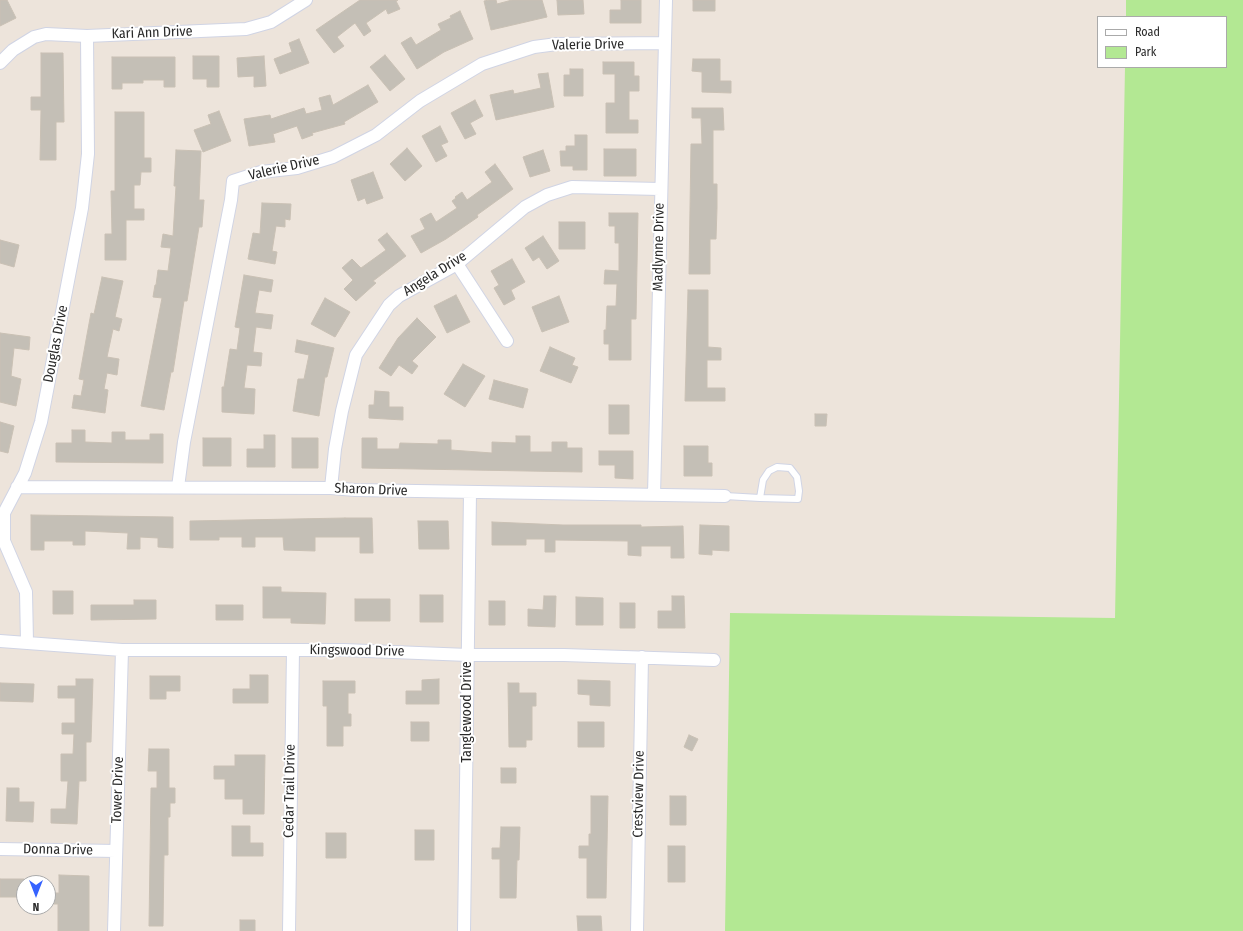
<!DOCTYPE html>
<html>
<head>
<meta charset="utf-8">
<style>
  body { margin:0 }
  #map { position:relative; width:1243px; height:931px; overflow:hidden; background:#ede4db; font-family:"Fira Sans Condensed",sans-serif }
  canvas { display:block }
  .legend { position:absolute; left:1097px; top:16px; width:130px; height:52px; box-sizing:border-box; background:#fff; border:1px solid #aaa; margin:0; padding:5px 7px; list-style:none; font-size:12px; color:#2a2a2a }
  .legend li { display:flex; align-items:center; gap:8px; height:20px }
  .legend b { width:20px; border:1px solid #aaa }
  .north { position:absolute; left:16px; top:875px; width:40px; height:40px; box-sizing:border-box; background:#fff; border:1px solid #aaa; border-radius:50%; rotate:180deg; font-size:11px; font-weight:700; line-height:16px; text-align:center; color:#2a2a2a }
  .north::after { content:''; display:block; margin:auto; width:14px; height:18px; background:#3663ff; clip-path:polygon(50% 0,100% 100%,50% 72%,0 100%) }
</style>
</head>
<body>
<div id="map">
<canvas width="1243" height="931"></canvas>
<ul class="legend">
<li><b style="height:5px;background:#fff"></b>Road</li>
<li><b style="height:11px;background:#b3e893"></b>Park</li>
</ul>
<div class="north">N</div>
</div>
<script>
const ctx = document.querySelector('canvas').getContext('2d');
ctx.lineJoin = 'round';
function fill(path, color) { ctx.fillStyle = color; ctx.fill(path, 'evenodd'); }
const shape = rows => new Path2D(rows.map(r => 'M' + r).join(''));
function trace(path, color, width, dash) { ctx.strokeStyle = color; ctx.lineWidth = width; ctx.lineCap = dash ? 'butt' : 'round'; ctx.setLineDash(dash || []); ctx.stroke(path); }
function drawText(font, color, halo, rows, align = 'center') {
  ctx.font = font + ' "Fira Sans Condensed",sans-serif'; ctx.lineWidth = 4; ctx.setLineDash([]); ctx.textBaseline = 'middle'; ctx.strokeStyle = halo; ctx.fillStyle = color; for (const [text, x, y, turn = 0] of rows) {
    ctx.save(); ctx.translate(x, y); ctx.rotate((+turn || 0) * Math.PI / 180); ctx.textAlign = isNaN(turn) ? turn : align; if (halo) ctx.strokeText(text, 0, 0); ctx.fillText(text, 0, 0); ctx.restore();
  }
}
fill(shape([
  [1126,0,1243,0,1243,931,725,931,730,613,1115,618,1125,67,1226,67,1226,17,1126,17]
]), '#b3e893');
const building = shape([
  [0,0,7,0,16,18,0,26,0,0],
  [360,0,398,0,396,1,400,9,388,14,386,9,366,23,371,31,364,36,355,23,337,37,344,46,334,53,316,30,360,0],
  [489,0,496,0,497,4,512,0,542,0,547,17,491,30,484,1,489,0],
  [557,0,583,0,584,14,558,15,557,0],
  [621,0,641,0,641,23,610,23,610,10,621,10,621,0],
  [693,0,715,0,715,11,693,11,693,0],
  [460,11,473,39,444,52,417,69,401,43,411,37,416,45,441,30,438,24,451,18,450,16,460,11],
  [299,39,309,63,280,74,274,59,292,52,289,43,299,39],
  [41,53,63,53,64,122,56,122,56,160,40,160,41,110,31,110,31,97,41,97,41,53],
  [385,55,405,79,390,91,370,67,385,55],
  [193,56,219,56,219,87,207,87,207,79,193,79,193,56],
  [264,56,266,86,254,87,254,76,238,77,237,58,264,56],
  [112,57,175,57,175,87,164,87,164,80,143,80,143,83,122,83,122,89,112,89,112,57],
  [693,59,720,59,720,81,731,81,731,93,702,92,702,72,692,71,693,59],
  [603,62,634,62,634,76,639,76,639,91,629,91,629,120,638,120,638,133,606,133,606,103,615,103,615,74,603,74,603,62],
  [570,69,583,69,583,96,564,96,564,75,570,75,570,69],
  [548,73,554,107,496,120,490,95,513,90,514,94,541,88,538,74,548,73],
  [368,85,378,102,344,122,345,124,312,133,313,135,302,139,297,126,273,134,275,142,249,146,244,119,270,115,271,119,304,108,306,114,322,110,319,98,330,95,333,105,368,85],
  [475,100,483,116,470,123,476,134,465,139,451,113,475,100],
  [692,108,723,108,724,130,713,130,713,184,717,184,717,208,716,239,710,239,710,274,689,274,691,144,702,144,701,118,692,118,692,108],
  [219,111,231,141,203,152,194,130,211,124,208,115,219,111],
  [115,112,144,112,144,158,151,158,151,172,141,172,140,185,134,185,134,209,144,209,144,220,126,220,126,260,105,260,105,234,112,234,111,191,115,191,115,112],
  [440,126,448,142,441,145,447,156,436,162,422,136,440,126],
  [575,135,587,135,587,170,573,170,573,166,561,166,560,151,566,151,566,146,575,146,575,135],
  [407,148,422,166,405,181,390,164,407,148],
  [604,149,636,149,636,176,604,176,604,149],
  [176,150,201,151,199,200,204,200,202,227,199,227,187,301,184,301,173,372,171,372,164,410,141,406,162,298,153,297,155,285,156,285,158,270,168,271,171,248,161,247,163,234,173,236,176,186,174,186,176,150],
  [543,150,550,171,530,177,523,157,543,150],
  [495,164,513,189,477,215,478,217,446,239,421,253,411,236,425,229,420,219,431,213,436,222,457,208,452,201,456,198,455,197,462,192,467,200,492,182,485,172,495,164],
  [373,172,383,198,367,204,365,198,358,201,351,180,373,172],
  [262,203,291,204,290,220,285,219,285,227,276,226,272,251,277,252,275,264,248,259,253,233,260,234,262,203],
  [609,213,638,213,636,319,631,319,631,360,609,360,609,344,604,344,604,330,606,330,607,306,616,306,617,284,604,284,605,270,619,271,619,243,615,243,615,226,609,226,609,213],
  [559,222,585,222,585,249,559,249,559,222],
  [387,233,406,256,373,281,376,283,356,301,344,289,353,280,342,268,352,259,361,268,386,250,378,240,387,233],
  [543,236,559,261,547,269,539,257,533,261,525,248,543,236],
  [0,240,19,245,14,267,0,263,0,240],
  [512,259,525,282,511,290,515,299,504,305,494,288,499,285,491,271,512,259],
  [244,275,273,280,271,292,259,290,255,313,273,315,271,329,256,327,253,352,262,353,261,366,247,365,244,388,255,389,254,414,222,412,222,387,224,387,230,349,237,350,240,328,235,327,244,275],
  [102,277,123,281,115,317,122,319,119,331,113,329,107,357,119,359,117,375,107,373,104,389,108,390,105,413,72,408,74,395,81,396,84,380,79,379,86,340,91,313,94,314,102,277],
  [688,290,708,290,708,347,721,348,721,360,707,360,707,388,725,388,725,401,685,401,688,290],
  [456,295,470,322,447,333,434,306,456,295],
  [559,296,569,322,542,332,532,307,559,296],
  [325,298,350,312,335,337,311,324,325,298],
  [417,318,436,337,412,361,418,366,412,374,399,365,391,376,379,368,398,338,417,318],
  [0,333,30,337,29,350,14,348,11,376,21,379,16,406,0,402,0,333],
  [297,340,334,348,327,377,325,377,319,416,293,411,298,379,304,379,309,355,295,352,297,340],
  [550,347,575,358,572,365,578,367,571,383,540,371,550,347],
  [463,364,485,376,465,407,444,394,463,364],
  [494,380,528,389,523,408,489,399,494,380],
  [375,391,389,392,389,407,403,407,403,420,369,418,369,405,374,405,375,391],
  [609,405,629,405,629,434,609,434,609,405],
  [815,414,827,414,826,426,815,426,815,414],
  [0,422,14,426,8,453,0,451,0,422],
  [72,430,85,430,85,442,112,443,112,432,125,432,125,440,150,440,150,434,163,434,163,463,56,462,56,443,72,443,72,430],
  [264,435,275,435,275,467,247,467,247,449,264,449,264,435],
  [516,436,530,436,530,452,552,452,552,442,567,442,567,448,582,448,582,472,362,468,362,438,377,438,377,449,399,449,400,443,438,444,438,440,451,440,451,450,492,453,492,442,516,443,516,436],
  [203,438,231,438,231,466,203,466,203,438],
  [292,438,318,438,318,468,292,468,292,438],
  [684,446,708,446,708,463,712,463,712,476,684,476,684,446],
  [599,451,633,451,633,479,615,478,615,465,599,465,599,451],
  [31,515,173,517,173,548,158,547,158,538,140,537,140,549,127,549,128,533,85,531,85,545,73,545,73,541,44,541,44,550,31,550,31,515],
  [345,518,372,518,373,553,360,553,360,537,315,537,315,551,284,550,283,537,255,537,255,547,242,547,242,537,219,537,219,540,190,540,190,521,345,518],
  [418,521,448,521,449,549,419,549,418,521],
  [492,522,563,525,641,525,641,527,683,526,684,558,671,558,671,546,641,546,641,556,628,555,628,541,555,540,555,552,545,552,545,539,526,539,526,545,492,545,492,522],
  [700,525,729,526,729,551,712,550,712,555,699,554,700,525],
  [263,587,281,587,281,592,326,593,325,624,291,623,291,618,263,618,263,587],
  [53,591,73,591,73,614,53,614,53,591],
  [420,595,443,595,443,622,420,622,420,595],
  [544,596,556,596,555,627,528,626,528,609,543,610,544,596],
  [672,596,684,596,685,628,658,628,658,611,672,611,672,596],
  [576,597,603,598,603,625,576,625,576,597],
  [355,599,390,599,390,621,355,621,355,599],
  [134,600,156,600,156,619,91,620,91,605,134,605,134,600],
  [489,601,505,601,505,625,489,625,489,601],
  [620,603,635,603,635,628,620,628,620,603],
  [216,605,243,605,243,620,216,620,216,605],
  [250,675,268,675,268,703,233,703,233,689,250,689,250,675],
  [150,676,180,676,180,691,166,691,166,699,150,699,150,676],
  [76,679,93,679,91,742,86,742,86,781,79,781,77,824,51,823,51,809,66,809,68,781,61,781,61,754,73,754,74,734,62,734,62,723,75,723,75,698,58,698,58,686,76,686,76,679],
  [439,679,439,704,406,704,406,691,422,691,422,680,439,679],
  [578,680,610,681,610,706,590,705,590,695,578,694,578,680],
  [323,681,355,681,355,693,348,693,348,714,351,714,351,726,343,726,343,746,327,746,327,706,323,706,323,681],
  [0,683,34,684,33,702,0,701,0,683],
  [508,683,519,683,519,693,536,693,536,706,532,706,532,740,526,740,526,747,509,747,508,683],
  [411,722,429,722,429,741,411,741,411,722],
  [578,722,604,722,604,747,578,747,578,722],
  [689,735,698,739,692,751,684,747,689,735],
  [149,749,169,749,169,788,175,788,175,803,170,803,170,817,168,817,168,855,164,855,163,926,149,926,151,788,157,788,157,771,148,771,149,749],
  [235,755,265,755,264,814,243,814,243,799,225,799,225,779,214,779,214,766,235,766,235,755],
  [501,768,516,768,516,783,501,783,501,768],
  [7,788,19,788,19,802,34,802,33,822,6,821,7,788],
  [591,796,608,796,606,898,587,898,587,858,579,858,579,846,589,846,589,834,591,834,591,796],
  [670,796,686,796,686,825,670,825,670,796],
  [232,826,250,826,250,843,263,843,263,856,232,856,232,826],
  [501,827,520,827,519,860,517,860,516,898,500,898,500,859,492,859,492,848,500,848,501,827],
  [415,830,434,830,434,860,415,860,415,830],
  [326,833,346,833,346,858,326,858,326,833],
  [668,846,685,846,685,882,668,882,668,846],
  [59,875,89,876,89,931,58,931,58,904,54,904,54,893,59,893,59,875],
  [0,879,24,879,24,897,0,897,0,879],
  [577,916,601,916,602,931,578,931,577,916],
  [240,920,255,920,255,931,240,931,240,920]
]);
fill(building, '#c4bfb6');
trace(building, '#c9c0b4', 1);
const lane = shape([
  [725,496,760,498,798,499,799,491,797,477,790,468,777,467,769,471,763,480,760,498]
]);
const street = shape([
  [0,63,13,50,34,37,46,34,87,36,246,29,271,22,306,0],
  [457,264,507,341],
  [17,487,331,488,355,490,725,496],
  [178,487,184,442,231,200,233,181,261,172,297,168,333,157,376,135,420,101,482,64,534,47,557,44,664,43],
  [331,488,335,449,342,411,356,355,389,305,399,296,457,264,525,207,547,195,572,187,660,189],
  [654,495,666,0],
  [0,641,122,650,344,650,468,655,564,655,714,660],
  [27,642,26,592,4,541,4,513,25,473,41,422,82,208,88,154,87,36],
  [0,849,116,851],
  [114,931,122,650],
  [289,931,293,650],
  [464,931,470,493],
  [637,931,642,657]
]);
trace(lane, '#d0d4e4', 8);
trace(street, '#d0d4e4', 14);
trace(lane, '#fff', 6);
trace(street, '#fff', 12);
drawText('14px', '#2a2a2a', '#fff', [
  ["Kari Ann Drive",152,33,-2],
  ["Valerie Drive",588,45,-1],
  ["Valerie Drive",284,168,-13],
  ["Madlynne Drive",659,247,-89],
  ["Angela Drive",435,274,-32],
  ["Douglas Drive",56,344,-79],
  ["Sharon Drive",371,490,2],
  ["Kingswood Drive",357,651,1],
  ["Tanglewood Drive",467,712,-90],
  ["Tower Drive",118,790,-88],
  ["Cedar Trail Drive",290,791,-89],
  ["Crestview Drive",639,794,-89],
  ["Donna Drive",58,850,1]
]);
</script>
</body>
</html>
